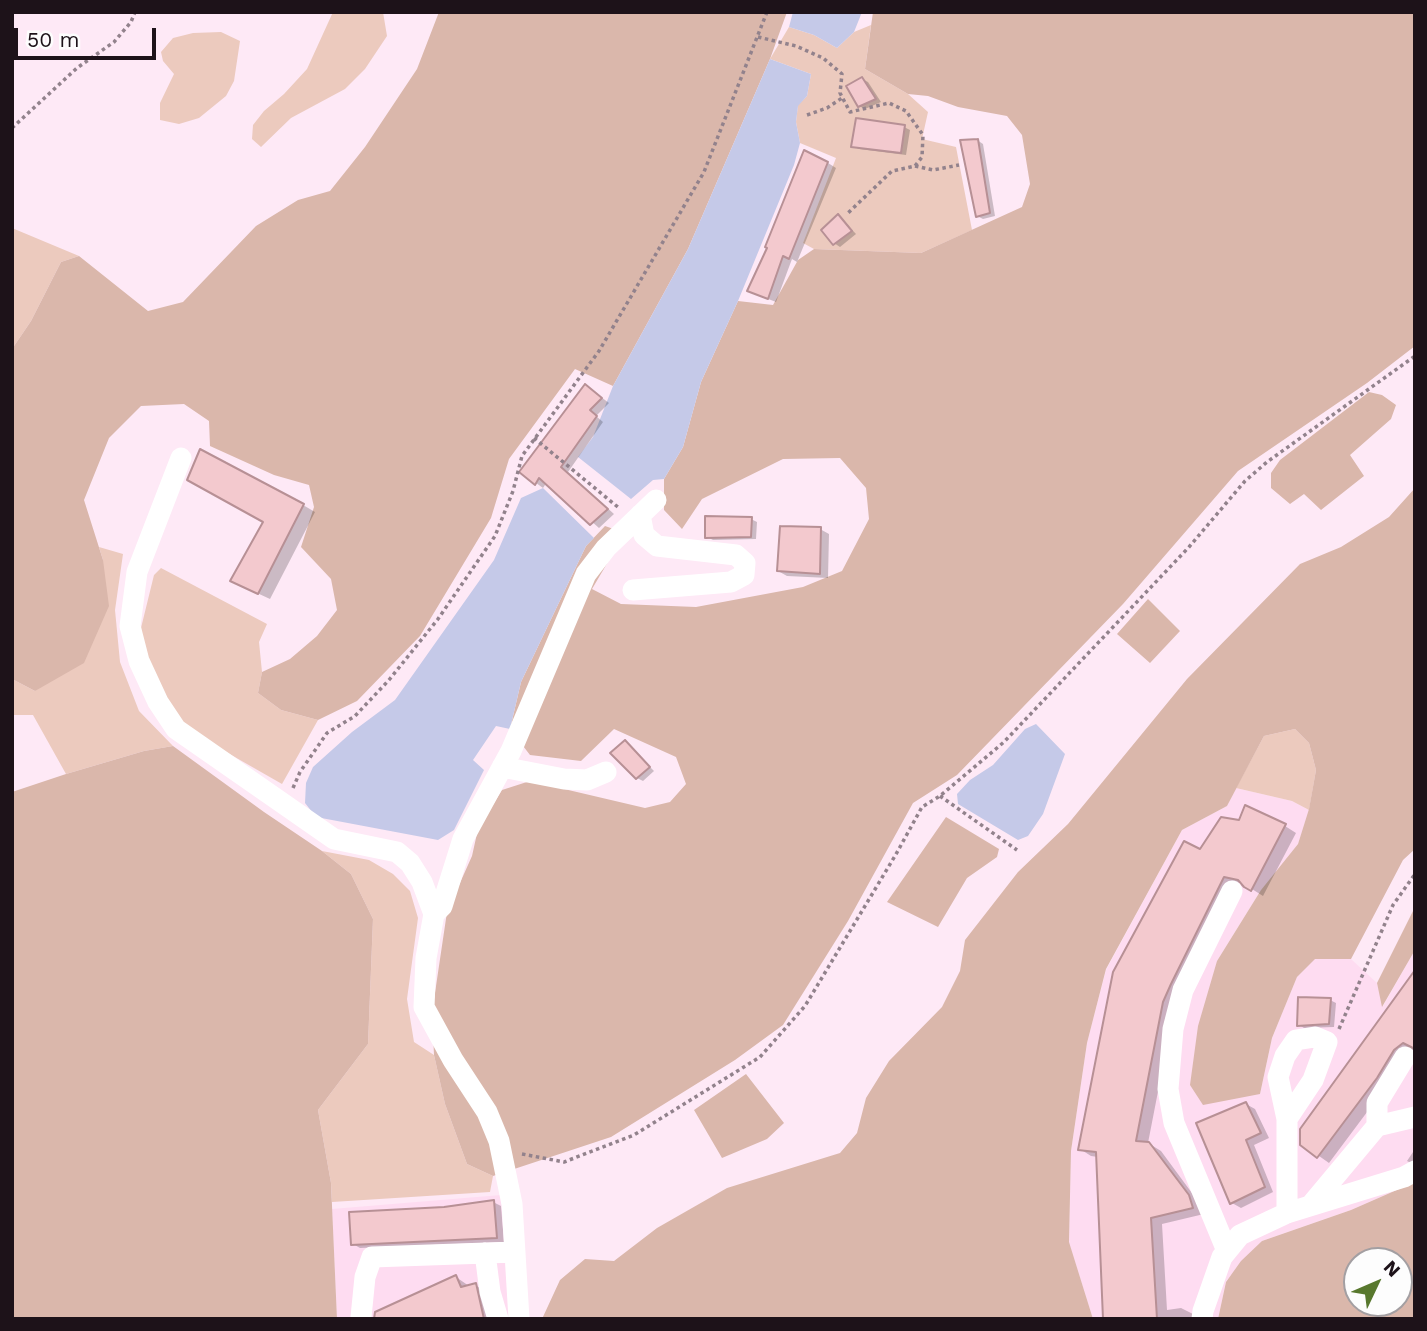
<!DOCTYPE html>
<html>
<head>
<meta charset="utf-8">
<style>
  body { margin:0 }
  #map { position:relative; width:1427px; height:1331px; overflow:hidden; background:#fee9f6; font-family:"Work Sans",sans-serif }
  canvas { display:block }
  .frame { position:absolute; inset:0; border:14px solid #1d1219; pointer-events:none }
  .north { position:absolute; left:1343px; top:1247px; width:70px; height:70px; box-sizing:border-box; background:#fdfdfd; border:2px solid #a39fa2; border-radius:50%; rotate:46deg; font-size:19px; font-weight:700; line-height:28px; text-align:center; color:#1d1219 }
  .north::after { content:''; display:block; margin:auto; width:24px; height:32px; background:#58782e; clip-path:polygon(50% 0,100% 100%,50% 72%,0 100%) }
  .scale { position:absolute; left:14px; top:28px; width:142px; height:32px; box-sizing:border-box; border:4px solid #1d1219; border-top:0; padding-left:9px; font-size:21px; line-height:24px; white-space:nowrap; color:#1d1219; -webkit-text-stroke:5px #fdfdfd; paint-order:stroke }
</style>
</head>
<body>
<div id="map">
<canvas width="1427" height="1331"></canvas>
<div class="frame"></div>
<div class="north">N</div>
<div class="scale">50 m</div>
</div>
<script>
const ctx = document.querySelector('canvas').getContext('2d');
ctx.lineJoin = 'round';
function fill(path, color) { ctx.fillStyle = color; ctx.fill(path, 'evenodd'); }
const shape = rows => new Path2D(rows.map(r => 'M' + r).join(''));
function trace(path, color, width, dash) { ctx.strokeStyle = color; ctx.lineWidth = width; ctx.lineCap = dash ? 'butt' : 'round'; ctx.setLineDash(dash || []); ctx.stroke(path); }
fill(shape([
  [1236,788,1292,801,1309,810,1298,844,1261,890,1217,961,1260,1094,1272,1038,1297,977,1315,958,1351,959,1377,983,1383,1006,1415,950,1415,1182,1351,1210,1262,1241,1226,1281,1218,1319,1093,1319,1069,1243,1071,1151,1087,1043,1106,970,1182,830,1227,806],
  [501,1195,510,1319,337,1319,332,1209]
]), '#fedcf1');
fill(shape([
  [333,12,383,12,387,36,365,69,345,89,291,118,261,147,252,139,253,125,264,111,284,94,307,69],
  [871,25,865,69,908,94,928,112,922,139,956,147,972,230,921,253,814,249,803,243,836,158,800,143,796,122,798,105,807,96,811,74,770,59,789,27,814,35,837,48,854,32],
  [221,32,240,41,234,81,226,96,199,118,179,124,160,120,160,103,174,74,163,61,161,52,173,38,193,33],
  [12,228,79,256,61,262,31,321,12,349],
  [99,547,123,554,115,610,120,662,139,711,173,746,144,751,66,774,33,715,12,715,12,679,35,691,103,560],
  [161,568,267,624,259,642,262,672,258,693,281,710,318,720,282,784,212,744,178,720,163,693,144,648,141,628,154,575],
  [1295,729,1309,743,1316,770,1309,810,1292,801,1236,788,1264,736],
  [322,851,369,860,393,874,410,891,418,918,407,999,414,1042,434,1055,445,1104,467,1164,493,1176,490,1192,332,1202,331,1183,318,1110,368,1044,373,919,351,874]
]), '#eccabe');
fill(shape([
  [439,12,787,12,770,59,688,249,613,386,575,369,509,459,491,518,420,636,357,701,318,720,281,710,258,693,262,672,290,659,317,636,337,610,331,579,301,547,314,507,309,485,274,475,210,446,209,421,184,404,141,406,109,438,84,500,103,560,109,606,84,663,35,691,12,679,12,349,31,321,61,262,79,256,148,311,183,302,256,226,298,200,330,191,365,147,417,69],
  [873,12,1415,12,1415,346,1367,383,1238,471,1123,604,957,775,913,803,848,921,783,1025,735,1060,611,1137,493,1176,467,1164,445,1104,434,1055,432,1013,447,912,472,856,478,829,502,790,530,781,645,808,670,802,686,784,676,757,614,729,581,761,530,755,510,729,521,682,586,546,605,526,625,533,592,589,621,604,696,607,803,587,842,571,869,519,866,488,840,458,783,459,702,499,682,529,664,510,664,479,683,447,701,382,738,301,773,305,798,260,814,249,921,253,1022,207,1030,184,1022,135,1007,116,958,107,928,96,908,94,865,69],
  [1369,392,1382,395,1396,405,1391,419,1350,455,1364,476,1321,510,1304,494,1290,504,1271,488,1271,473,1280,460],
  [1415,488,1415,849,1403,860,1351,959,1315,959,1297,977,1272,1038,1260,1094,1203,1105,1190,1085,1198,1026,1217,961,1261,890,1298,844,1309,809,1316,770,1309,743,1295,729,1264,736,1227,806,1182,830,1106,969,1087,1043,1071,1151,1069,1242,1093,1319,542,1319,560,1280,585,1259,614,1261,657,1228,727,1188,840,1153,857,1133,866,1098,889,1061,942,1007,960,971,965,940,1018,872,1068,824,1187,679,1300,564,1341,547,1389,517],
  [1148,599,1180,631,1150,663,1117,634],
  [173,746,264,812,322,851,351,874,373,919,368,1044,318,1110,331,1183,337,1319,12,1319,12,792,66,774,144,751],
  [946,817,999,849,997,857,967,878,938,927,887,902],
  [1415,907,1415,950,1382,1007,1377,983],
  [746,1074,784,1123,767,1139,722,1158,694,1110],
  [1415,1182,1415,1319,1218,1319,1226,1282,1241,1261,1262,1241,1351,1210],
  [1357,1261,1399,1261,1399,1303,1357,1303]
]), '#dab7ab');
fill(shape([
  [793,12,862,12,854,32,837,48,814,35,789,27],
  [770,59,811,74,807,96,798,106,796,122,800,143,794,165,738,301,701,382,683,447,664,479,653,480,631,499,578,457,593,437,613,386,688,249],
  [543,488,594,538,586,546,521,682,510,729,496,726,473,760,484,770,454,830,438,840,316,817,305,803,306,783,313,767,352,732,395,700,494,560,521,498],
  [1036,724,1065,754,1043,814,1028,836,1018,840,958,804,957,794,970,780,993,765,1025,729]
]), '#c5c9e8');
fill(shape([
  [862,79,868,82,881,102,865,109,859,106],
  [904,127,910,130,906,155,859,149,853,146],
  [977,140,983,144,995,216,983,219,977,216],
  [828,163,836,168,797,262,792,259,776,302,758,295],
  [839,216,856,234,840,247,834,243],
  [593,391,609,403,596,416,603,422,568,472,614,514,599,528,547,482,543,488,521,472],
  [303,505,315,512,270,599,244,587,265,522],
  [751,519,757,522,756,539,713,540,707,537],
  [820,529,829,534,828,578,787,576,778,571],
  [625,742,654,771,643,781,637,778],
  [1285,826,1296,833,1263,896,1244,884,1236,882,1174,1009,1148,1143,1161,1151,1200,1204,1204,1214,1162,1224,1167,1310,1181,1308,1193,1314,1194,1319,1108,1319,1098,1157,1091,1156,1080,1149,1201,851],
  [1415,973,1415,1048,1405,1056,1388,1084,1329,1163,1302,1144],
  [1330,1000,1336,1003,1334,1027,1304,1028,1299,1025],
  [1246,1104,1255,1109,1269,1138,1254,1145,1273,1192,1241,1208,1232,1203],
  [1415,1149,1415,1165,1407,1161],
  [493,1202,501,1206,504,1242,360,1248,353,1244,444,1209],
  [456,1277,469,1286,475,1285,487,1292,494,1319,375,1319]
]), '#0003');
const building = shape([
  [862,77,876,99,858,107,846,86,862,77],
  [856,118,905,125,901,153,851,147,856,118],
  [978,139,990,213,976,217,960,140,978,139],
  [804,150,828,162,789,259,783,256,768,299,747,291,767,248,765,247,804,150],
  [838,214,852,231,833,245,821,230,838,214],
  [585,384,602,398,590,410,597,416,561,467,608,509,590,525,539,478,535,485,519,472,585,384],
  [200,449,304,504,258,594,230,581,263,522,187,480,200,449],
  [705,516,752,517,751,537,705,538,705,516],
  [780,526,821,527,820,574,777,571,780,526],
  [625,740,650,767,636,779,610,753,625,740],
  [1245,805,1286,824,1251,891,1244,887,1238,880,1224,877,1171,984,1163,1002,1136,1141,1149,1142,1189,1195,1193,1208,1151,1218,1157,1319,1103,1319,1096,1152,1078,1150,1113,972,1184,841,1200,849,1221,817,1239,820,1245,805],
  [1415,970,1415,1049,1403,1043,1394,1050,1377,1078,1317,1158,1300,1145,1300,1129,1415,970],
  [1298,997,1331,998,1329,1024,1297,1026,1298,997],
  [1246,1102,1261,1133,1246,1140,1265,1187,1230,1204,1196,1123,1246,1102],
  [494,1200,497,1238,351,1245,349,1212,444,1207,494,1200],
  [456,1275,461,1287,476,1283,484,1319,374,1319,375,1312,456,1275]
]);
fill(building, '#f3c9ce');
trace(building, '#b79095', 2);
trace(shape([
  [758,37,796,46,823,58,842,74,840,93,850,112,889,103,906,111,923,135,922,157,915,166,892,171,848,213],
  [807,115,827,108,842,98],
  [12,128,77,68,114,42,131,22,135,12],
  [915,166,933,170,959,165],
  [534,438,619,508],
  [293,788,300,772,327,733,355,716,389,680,438,619,495,536,513,491,522,456,599,351,704,172,767,12],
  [940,796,1017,850],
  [1339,1029,1393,905,1415,874],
  [522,1154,564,1162,634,1135,760,1057,805,1006,895,856,922,807,940,796,1004,742,1189,547,1245,481,1267,462,1415,356]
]), '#92828c', 3.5, [3.5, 3.5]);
trace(shape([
  [181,458,137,572,130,626,139,661,158,702,176,729,334,839,397,852,410,863,422,882,434,914,426,958,424,1007,453,1060,487,1112,499,1141,512,1204,519,1319],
  [633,590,731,582,744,575,745,563,736,555,657,546,644,535,640,515],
  [502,767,564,779,587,780,606,772],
  [434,914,442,906,463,839,511,751,586,574,606,548,656,500],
  [1287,1119,1278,1077,1285,1056,1296,1040,1315,1037,1327,1042,1313,1080,1287,1119,1287,1213],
  [1377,1126,1415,1117],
  [1311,1205,1377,1126,1377,1103,1405,1057],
  [1227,1251,1174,1123,1168,1089,1173,1029,1183,990,1232,891],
  [485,1253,490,1292,498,1319],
  [361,1317,365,1277,372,1257,515,1252],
  [1202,1319,1203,1311,1222,1257,1240,1235,1287,1213,1404,1177,1415,1171]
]), '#fff', 21);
</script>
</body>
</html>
